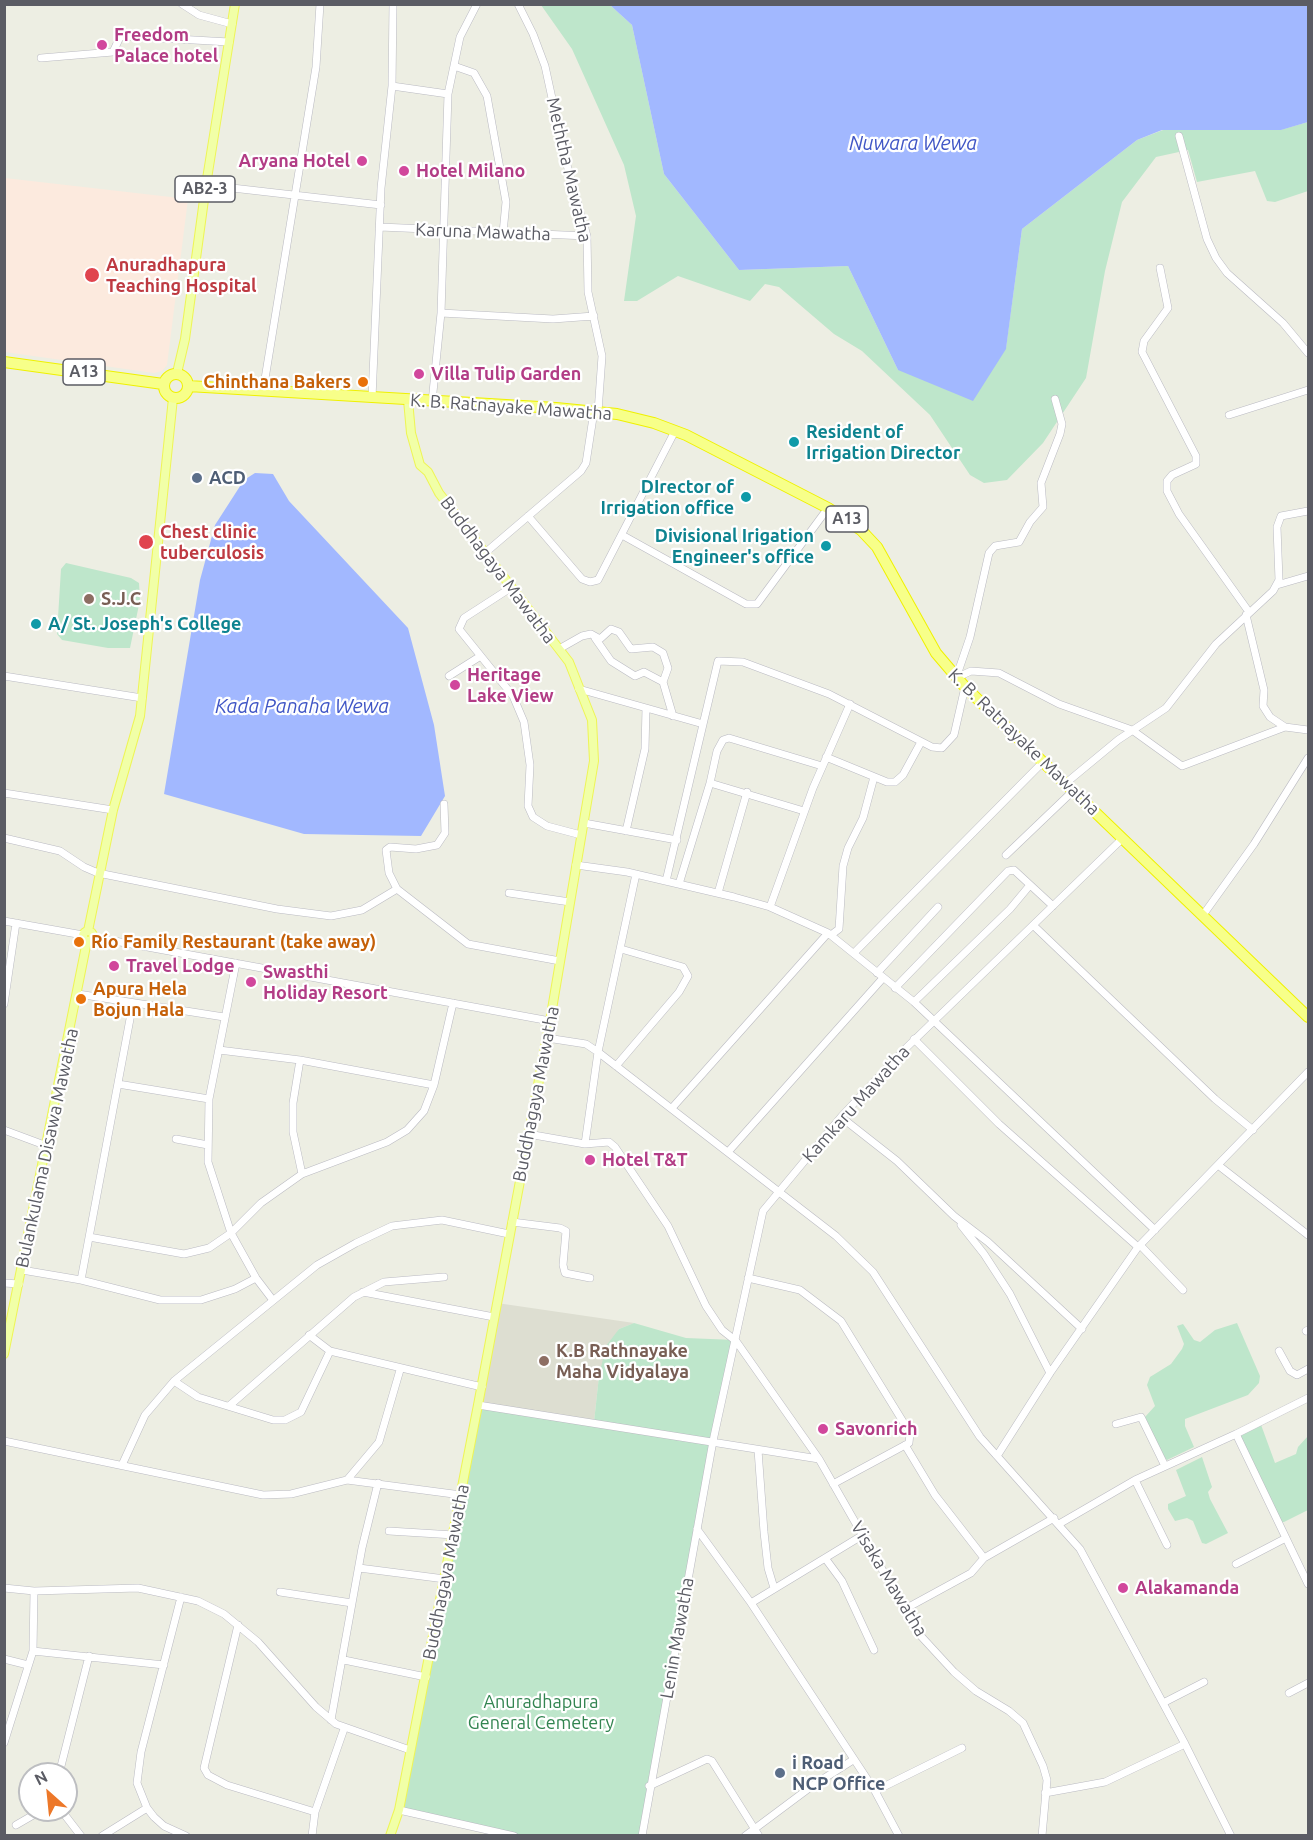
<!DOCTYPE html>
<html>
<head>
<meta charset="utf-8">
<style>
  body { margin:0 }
  #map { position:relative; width:1313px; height:1840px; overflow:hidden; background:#edeee3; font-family:Ubuntu,sans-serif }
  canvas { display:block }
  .frame { position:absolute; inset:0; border:6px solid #5b5c64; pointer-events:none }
  .north { position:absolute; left:18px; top:1762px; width:60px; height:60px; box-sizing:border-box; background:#fff; border:2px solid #bdbec1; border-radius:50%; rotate:333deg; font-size:16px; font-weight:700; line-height:24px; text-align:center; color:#5b5c64 }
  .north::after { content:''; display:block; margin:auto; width:21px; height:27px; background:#ed7829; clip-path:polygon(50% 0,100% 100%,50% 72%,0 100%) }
</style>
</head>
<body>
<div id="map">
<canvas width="1313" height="1840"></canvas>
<div class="frame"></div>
<div class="north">N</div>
</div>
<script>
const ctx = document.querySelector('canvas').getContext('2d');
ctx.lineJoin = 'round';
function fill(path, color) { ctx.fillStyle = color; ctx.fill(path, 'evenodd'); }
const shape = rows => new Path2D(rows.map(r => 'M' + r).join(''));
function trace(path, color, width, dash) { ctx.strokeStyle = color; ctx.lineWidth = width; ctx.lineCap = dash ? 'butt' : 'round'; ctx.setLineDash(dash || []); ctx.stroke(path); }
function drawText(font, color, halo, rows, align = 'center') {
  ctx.font = font + ' Ubuntu,sans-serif'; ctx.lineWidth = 4.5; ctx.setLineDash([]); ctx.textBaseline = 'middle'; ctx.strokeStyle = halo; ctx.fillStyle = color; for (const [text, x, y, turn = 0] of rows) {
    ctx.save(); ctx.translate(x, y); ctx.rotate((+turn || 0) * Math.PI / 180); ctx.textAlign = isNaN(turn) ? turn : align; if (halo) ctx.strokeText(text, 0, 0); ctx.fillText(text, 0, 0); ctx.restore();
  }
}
fill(shape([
  [497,1303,634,1323,619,1329,599,1376,594,1422,478,1405]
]), '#ddded1');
fill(shape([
  [5,178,188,199,167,365,162,371,154,373,5,352]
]), '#fceade');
fill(shape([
  [541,5,610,5,632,25,664,174,739,270,848,266,898,370,1006,348,1022,229,1137,140,1163,130,1280,130,1308,122,1308,191,1275,202,1267,201,1255,171,1197,182,1188,150,1156,157,1122,202,1105,271,1086,378,1043,443,1007,480,984,483,970,475,930,415,862,351,834,334,779,287,765,284,750,301,678,276,637,301,624,301,636,216,624,165,572,49],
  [66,563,131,578,139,583,140,600,130,648,108,648,62,640,57,634,61,569],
  [634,1323,686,1338,735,1340,641,1835,518,1835,399,1810,478,1405,594,1422,599,1376,606,1346,619,1329],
  [1237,1323,1260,1376,1259,1383,1248,1395,1185,1419,1185,1426,1194,1447,1167,1460,1162,1456,1145,1417,1155,1406,1147,1385,1150,1377,1171,1364,1182,1349,1184,1344,1177,1326,1183,1324,1194,1340,1200,1342,1215,1330],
  [1260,1422,1275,1463,1296,1454,1298,1447,1308,1436,1308,1510,1284,1522,1278,1522,1235,1435],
  [1202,1457,1212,1487,1208,1492,1210,1499,1228,1533,1206,1544,1202,1543,1193,1521,1187,1518,1175,1521,1168,1509,1168,1504,1186,1496,1176,1470]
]), '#bee6cb');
fill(shape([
  [610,5,1308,5,1308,122,1281,130,1162,130,1137,140,1022,229,1006,349,973,401,898,370,848,266,739,270,664,174,632,25],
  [255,473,273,474,289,501,408,628,434,725,445,796,421,836,304,834,164,794,200,580,215,525,244,480]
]), '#a2b8ff');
const minor = shape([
  [182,4,199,15,232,24],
  [518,4,533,34,545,66,565,158,587,236,588,292,602,356,598,412],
  [41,58,113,52,120,37,124,36,229,42],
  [454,66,474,73,487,96,506,202,503,233],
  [392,86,448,94],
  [1179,136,1207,239,1216,258,1227,273,1283,323,1308,353],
  [206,185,381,205],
  [380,227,587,236],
  [1160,268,1168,308,1144,341,1142,352,1196,456,1196,464,1172,475,1167,481,1167,491,1179,514,1249,612],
  [441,313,553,319,594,316],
  [263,391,316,67,320,4],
  [372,398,381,188,392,86,393,4],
  [432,402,441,313,448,94,460,37,477,4],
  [1229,415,1308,390],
  [528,516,582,579,590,582,598,580,675,431],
  [622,535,746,604,757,604,828,508],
  [485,553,581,471,586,463,594,411],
  [1277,585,1308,576],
  [512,587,464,618,459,629,513,696,524,722,530,765,528,806,533,817,547,826,581,835],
  [1246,615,1264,690,1263,706,1270,717,1285,727],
  [595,638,611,661,635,676,644,672,663,682,673,716],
  [559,649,582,636,591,634,600,639,611,629,619,632,631,649,653,647,663,653,668,668,663,682],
  [4,676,142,698],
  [449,676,479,657],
  [956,678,971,671,999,673,1059,704,1132,730,1182,766,1285,727,1308,730],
  [956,678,970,637,989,553,995,546,1019,542,1030,522,1043,507,1041,483,1060,434,1062,424,1055,399],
  [579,689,703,724],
  [826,757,887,782,895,782,903,775,921,742],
  [710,783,804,811],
  [1066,783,1118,740,1166,708,1216,644,1273,591,1279,580,1277,527,1281,516,1308,511],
  [4,793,113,810],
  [584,823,677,840],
  [626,831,645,749,646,708],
  [4,838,60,851,84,867,98,873,277,909,331,916,362,910,397,889,468,944,560,961],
  [1006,855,1074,790],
  [576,865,627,872,734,897,770,907,828,933,914,1002,1155,1230],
  [666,881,718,661,743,662,829,694,932,747,942,748,954,735,965,687],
  [679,884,710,783,717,751,723,740,729,738,822,766],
  [397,889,389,873,386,850,390,847,416,849,437,845,445,833,444,804],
  [509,893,570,902],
  [718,893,747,792],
  [770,907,813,788,850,704],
  [1203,915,1254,844,1308,758],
  [4,921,83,935],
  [1034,926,1215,1099,1253,1130],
  [831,935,839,929,843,866,848,848,863,818,874,777],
  [93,937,550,1021],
  [854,953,1043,762],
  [236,963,209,1099,208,1162,231,1233,256,1278,272,1299],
  [877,973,938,907],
  [895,988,1008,871,1014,870,1053,906],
  [78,994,224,1017],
  [914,1002,1010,909,1030,885],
  [4,1004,16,923],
  [547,1038,586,1044,598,1052,836,1236,873,1272,980,1437,1080,1549,1185,1744,1231,1836],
  [914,1039,999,1124,1138,1247],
  [219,1050,300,1060,434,1085],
  [300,1060,293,1103,293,1132,302,1174],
  [616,1066,679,992,688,976,683,967,621,949],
  [118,1084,209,1099],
  [672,1108,828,933],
  [841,1117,897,1161,954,1216,988,1242,1082,1329],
  [4,1130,47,1146],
  [528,1134,585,1144,609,1142,615,1147,668,1226,706,1306,722,1330,736,1341,819,1459],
  [176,1139,208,1145],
  [585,1144,598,1052,636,874],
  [728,1152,883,978],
  [1218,1165,1308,1235],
  [512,1222,560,1228,566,1231,563,1265,565,1273,590,1278],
  [961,1225,984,1254,1010,1294,1050,1373],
  [89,1237,184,1254,209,1248,231,1233,261,1203,302,1174,387,1142,407,1130,424,1111,434,1085,453,1003],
  [1140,1245,1183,1290],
  [22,1270,81,1280,160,1300,201,1300,235,1289,256,1278],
  [748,1278,800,1290,841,1321,910,1433,909,1443,833,1484],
  [81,1280,133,1003],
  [4,1283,19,1284],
  [363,1292,494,1317],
  [1306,1331,1308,1330],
  [309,1335,330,1351,482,1387],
  [1279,1351,1290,1371,1297,1375,1308,1369],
  [174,1381,198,1397,273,1420,285,1420,301,1412,330,1351],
  [1308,1398,1236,1434,1308,1584],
  [478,1405,819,1459,919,1634,954,1672,976,1691,1009,1711,1023,1723,1043,1766,1047,1780,1042,1836],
  [229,1406,354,1297,384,1282,444,1277],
  [1116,1424,1141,1417,1165,1466],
  [4,1441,263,1495,291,1494,347,1480,461,1495],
  [758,1450,764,1532,768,1568,774,1588],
  [997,1456,1050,1373,1138,1247,1308,1072],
  [122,1465,145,1415,174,1381,317,1265,356,1243,392,1226,442,1220,509,1234],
  [347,1480,379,1442,400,1370],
  [1135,1480,1167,1545],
  [1059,1524,1135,1480,1236,1434],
  [697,1529,751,1603,875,1791,899,1836],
  [389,1531,454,1535],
  [825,1558,842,1581,874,1650],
  [984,1558,1054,1518],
  [1236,1564,1286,1538],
  [359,1568,445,1579],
  [4,1588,34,1591,138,1588,198,1601,224,1614,258,1642,316,1707,336,1724,410,1750],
  [280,1592,352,1603],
  [181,1597,141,1752,137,1783,147,1808,154,1817,164,1826,186,1836],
  [751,1603,863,1535],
  [905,1609,971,1573,984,1558,935,1495,905,1445],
  [238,1625,204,1768,208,1775,227,1785,315,1812],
  [33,1651,164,1665],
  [4,1659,28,1665],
  [344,1660,426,1677],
  [1289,1693,1308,1683],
  [1163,1703,1204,1682],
  [331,1720,362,1548,378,1483],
  [4,1743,33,1651,34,1591],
  [59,1774,89,1656],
  [649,1786,707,1759,712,1761,759,1836],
  [875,1791,962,1748],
  [1045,1793,1105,1782,1185,1744],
  [61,1810,81,1836],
  [399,1810,514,1836],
  [16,1825,42,1810],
  [102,1836,147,1808],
  [312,1836,315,1812,344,1729],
  [642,1836,713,1441,763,1211,841,1117,905,1049,1123,838],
  [745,1836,812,1786,853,1760]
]);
const major = shape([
  [177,373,185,339,206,185,235,4],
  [88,931,113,810,140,716,173,398],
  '83 936a5 5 0 1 1 10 0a5 5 0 1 1-10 0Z',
  [4,1354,87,941],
  [390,1836,399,1810,478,1405,550,1021,594,761,592,720,569,662,439,493,428,472,420,465,411,433,408,400]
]);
const highway = shape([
  [4,362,163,384],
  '164 386a12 12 0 1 1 24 0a12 12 0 1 1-24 0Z',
  [188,386,556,408,617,414,654,423,686,435,828,508,861,530,877,547,936,653,965,687,1308,1017]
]);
trace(minor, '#babac2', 8);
trace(major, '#eef555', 10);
trace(highway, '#eff100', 12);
trace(minor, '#fff', 7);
trace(major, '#f1ffa7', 8);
trace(highway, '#f7ff89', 10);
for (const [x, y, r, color] of [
  [102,45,6,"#d1479c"],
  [362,161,6,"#d1479c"],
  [404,171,6,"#d1479c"],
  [92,275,8,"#e0444e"],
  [419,374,6,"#d1479c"],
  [363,382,6,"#e8710a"],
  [794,442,6,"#0f9aa8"],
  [197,478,6,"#5c6f8a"],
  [746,497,6,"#0f9aa8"],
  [146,542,8,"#e0444e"],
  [826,546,6,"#0f9aa8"],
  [89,599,6,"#8d6e63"],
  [36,624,6,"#0f9aa8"],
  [455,685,6,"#d1479c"],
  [79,942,6,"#e8710a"],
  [114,966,6,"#d1479c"],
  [251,982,6,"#d1479c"],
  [81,999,6,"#e8710a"],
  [590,1160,6,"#d1479c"],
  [544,1361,6,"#8d6e63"],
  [823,1429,6,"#d1479c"],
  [1123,1588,6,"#d1479c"],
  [780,1773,6,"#5c6f8a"]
]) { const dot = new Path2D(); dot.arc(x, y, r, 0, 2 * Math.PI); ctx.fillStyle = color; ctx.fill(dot); trace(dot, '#fff', 2); }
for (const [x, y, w] of [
  [205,189,60],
  [84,372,42],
  [847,519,42]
]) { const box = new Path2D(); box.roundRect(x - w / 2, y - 13, w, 26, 4.5); ctx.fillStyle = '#fff'; ctx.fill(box); trace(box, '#5b5c64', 1.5); }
drawText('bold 16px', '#5b5c64', null, [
  ["AB2-3",205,189],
  ["A13",84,372],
  ["A13",847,519]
]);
drawText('bold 18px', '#b23c85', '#fff', [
  ["Freedom",114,35],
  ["Palace hotel",114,56],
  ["Aryana Hotel",350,161,"right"],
  ["Hotel Milano",416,171],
  ["Villa Tulip Garden",431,374],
  ["Heritage",467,675],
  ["Lake View",467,696],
  ["Travel Lodge",126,966],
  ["Swasthi",263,972],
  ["Holiday Resort",263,993],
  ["Hotel T&T",602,1160],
  ["Savonrich",835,1429],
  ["Alakamanda",1135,1588]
], 'left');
drawText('18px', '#5b5c64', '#fff', [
  ["Meththa Mawatha",569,170,77],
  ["Karuna Mawatha",483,232,2],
  ["K. B. Ratnayake Mawatha",511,407,4],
  ["Buddhagaya Mawatha",498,570,53],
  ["K. B. Ratnayake Mawatha",1024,742,44],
  ["Buddhagaya Mawatha",536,1094,-79],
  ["Kamkaru Mawatha",856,1104,-48],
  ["Bulankulama Disawa Mawatha",47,1148,-78],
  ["Buddhagaya Mawatha",446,1572,-79],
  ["Visaka Mawatha",889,1579,59],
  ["Lenin Mawatha",677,1638,-80]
]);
drawText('bold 18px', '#be3a42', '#fff', [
  ["Anuradhapura",106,265],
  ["Teaching Hospital",106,286],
  ["Chest clinic",160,532],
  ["tuberculosis",160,553]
], 'left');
drawText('bold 18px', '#c56008', '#fff', [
  ["Chinthana Bakers",351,382,"right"],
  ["Río Family Restaurant (take away)",91,942],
  ["Apura Hela",93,989],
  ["Bojun Hala",93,1010]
], 'left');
drawText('bold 18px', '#0d838f', '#fff', [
  ["Resident of",806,432],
  ["Irrigation Director",806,453],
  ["DIrector of",734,487,"right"],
  ["Irrigation office",734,508,"right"],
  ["Divisional Irigation",814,536,"right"],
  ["Engineer's office",814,557,"right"],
  ["A/ St. Joseph's College",48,624]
], 'left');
drawText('bold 18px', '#4e5e75', '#fff', [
  ["ACD",209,478],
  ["i Road",792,1763],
  ["NCP Office",792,1784]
], 'left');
drawText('bold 18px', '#785e54', '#fff', [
  ["S.J.C",101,599],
  ["K.B Rathnayake",556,1351],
  ["Maha Vidyalaya",556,1372]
], 'left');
drawText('18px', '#328450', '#fff', [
  ["Anuradhapura",541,1702],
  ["General Cemetery",541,1723]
]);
drawText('italic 20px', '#4157c6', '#fff', [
  ["Nuwara Wewa",913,143],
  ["Kada Panaha Wewa",302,706]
]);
</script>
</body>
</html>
